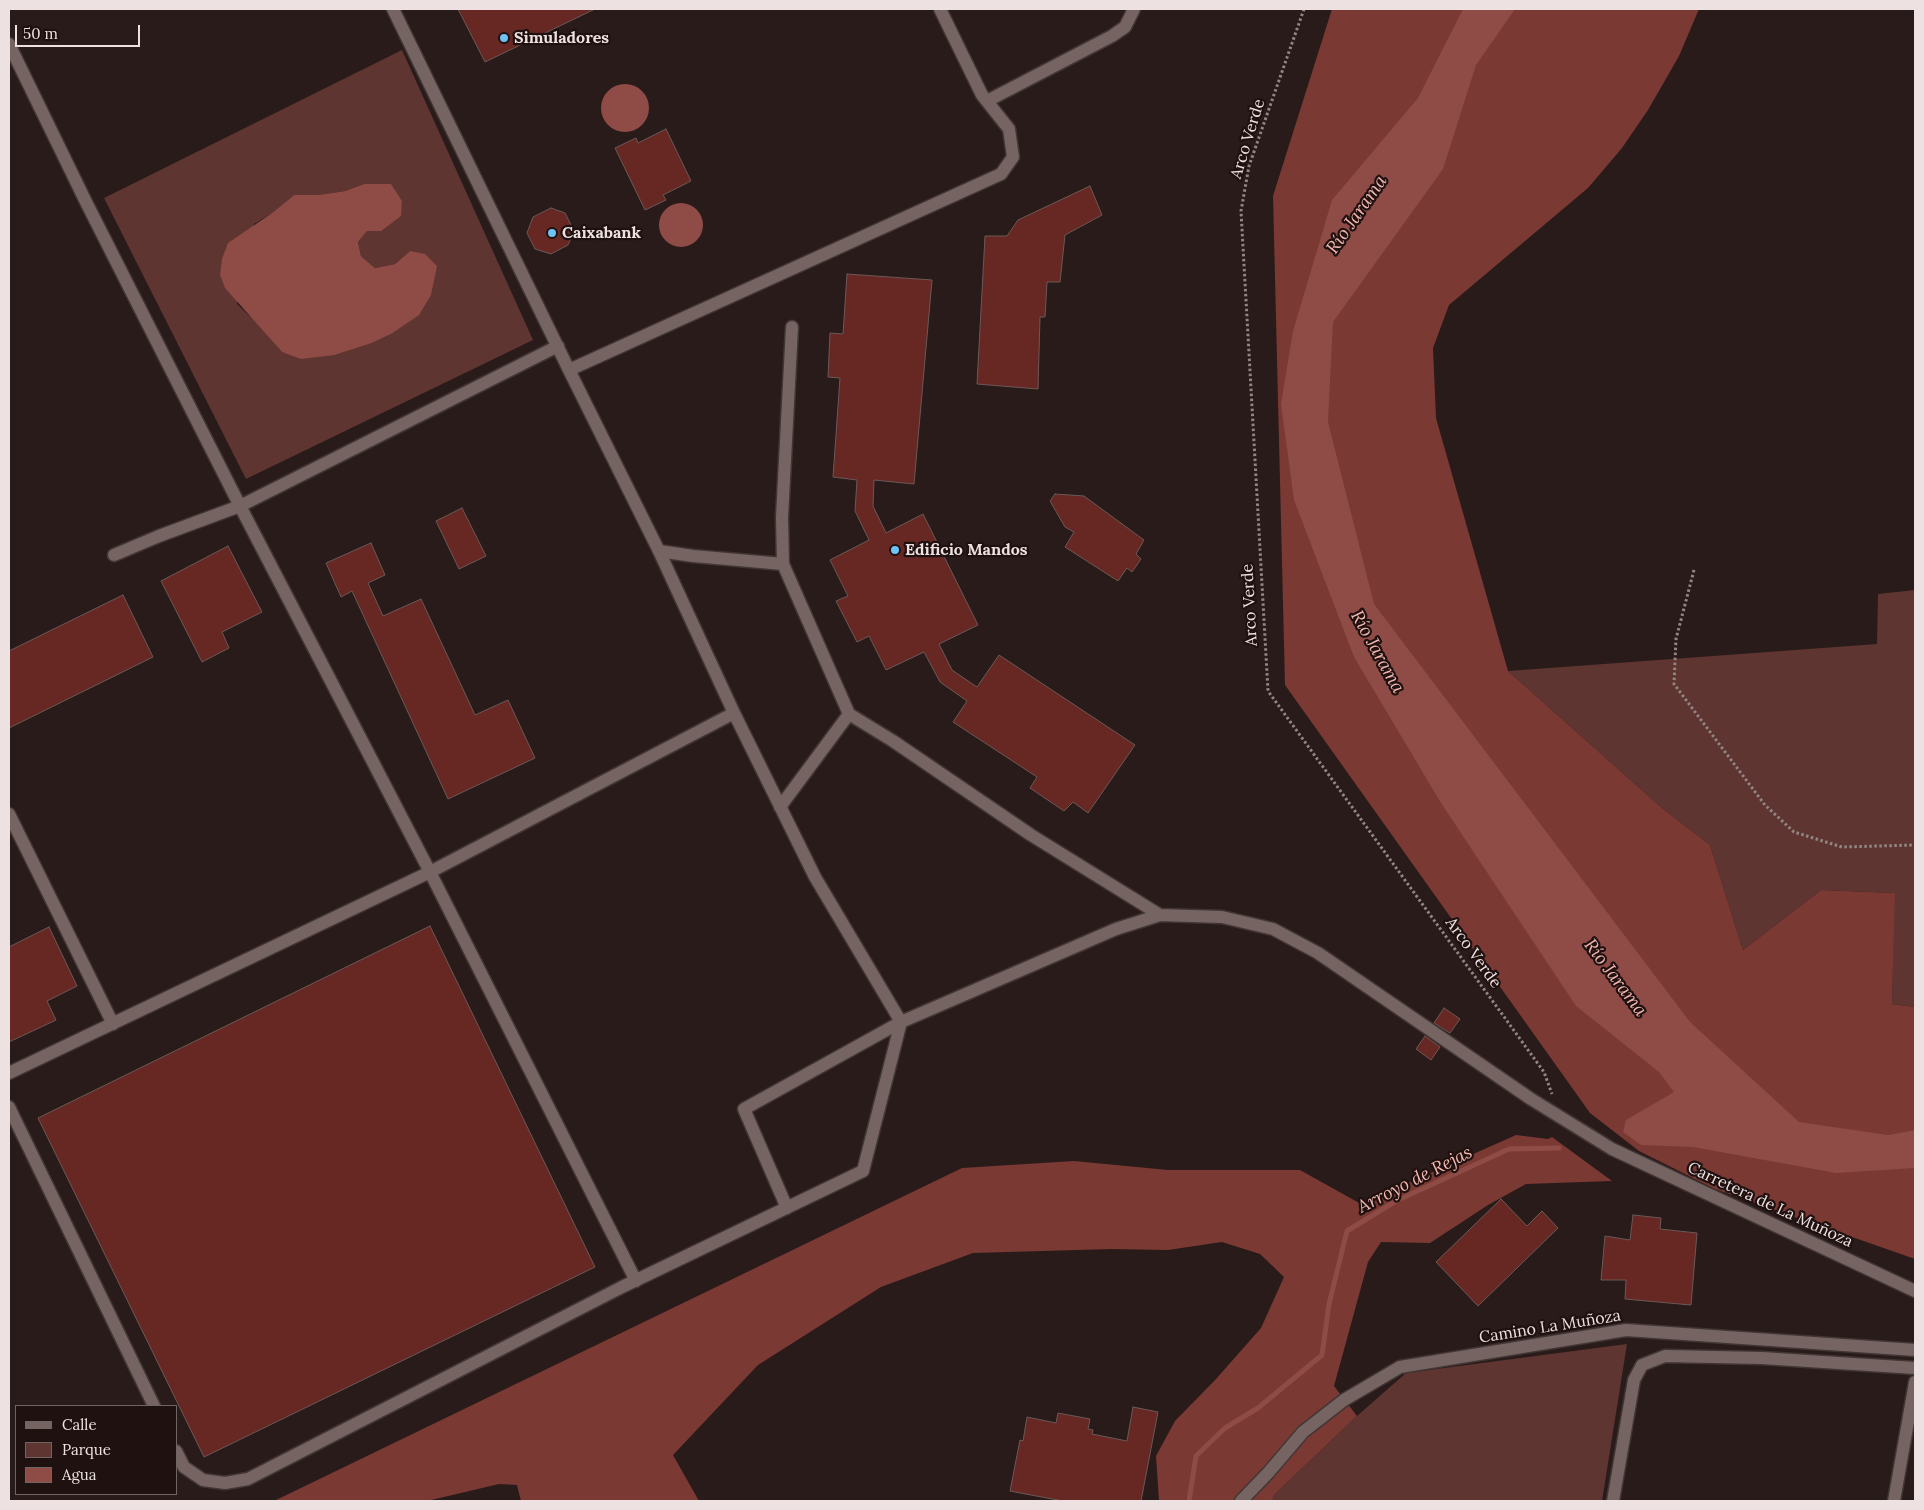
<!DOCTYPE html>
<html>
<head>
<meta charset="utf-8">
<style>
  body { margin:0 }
  #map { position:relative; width:1924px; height:1510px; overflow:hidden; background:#291b19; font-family:Lora,serif }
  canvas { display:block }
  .frame { position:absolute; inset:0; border:10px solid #ede2e1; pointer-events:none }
  .legend { position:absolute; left:15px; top:1405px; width:162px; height:90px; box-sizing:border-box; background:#1f1110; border:1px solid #716564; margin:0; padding:6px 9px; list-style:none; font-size:15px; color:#ede2e1 }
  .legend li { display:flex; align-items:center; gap:10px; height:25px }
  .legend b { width:25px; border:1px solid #716564 }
  .scale { position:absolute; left:15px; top:25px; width:125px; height:22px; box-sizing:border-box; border:2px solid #ede2e1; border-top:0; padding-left:6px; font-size:15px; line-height:18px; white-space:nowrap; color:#ede2e1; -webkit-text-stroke:4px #1f1110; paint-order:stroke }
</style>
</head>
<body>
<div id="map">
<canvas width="1924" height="1510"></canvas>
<div class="frame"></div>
<ul class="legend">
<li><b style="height:6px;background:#766462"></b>Calle</li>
<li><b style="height:14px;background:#5e3530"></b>Parque</li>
<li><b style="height:14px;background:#8f4b45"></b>Agua</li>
</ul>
<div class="scale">50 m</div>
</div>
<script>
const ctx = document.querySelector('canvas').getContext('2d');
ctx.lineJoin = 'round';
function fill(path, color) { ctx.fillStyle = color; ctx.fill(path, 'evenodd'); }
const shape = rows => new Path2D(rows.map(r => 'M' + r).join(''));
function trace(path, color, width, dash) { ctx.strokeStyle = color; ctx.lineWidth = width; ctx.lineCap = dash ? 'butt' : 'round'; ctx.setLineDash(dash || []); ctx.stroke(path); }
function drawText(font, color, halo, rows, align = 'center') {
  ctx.font = font + ' Lora,serif'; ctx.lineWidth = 4.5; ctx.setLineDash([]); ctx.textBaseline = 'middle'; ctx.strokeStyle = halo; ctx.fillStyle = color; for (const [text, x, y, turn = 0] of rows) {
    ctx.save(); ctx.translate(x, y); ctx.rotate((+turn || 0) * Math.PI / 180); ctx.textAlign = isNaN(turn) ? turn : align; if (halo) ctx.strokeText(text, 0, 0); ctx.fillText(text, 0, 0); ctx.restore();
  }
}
fill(shape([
  [402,50,533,340,246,479,104,198],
  [364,184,381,231,367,230,358,242,361,256,375,268,395,264,410,251,391,334,372,343,335,355,282,352,258,324,237,304,254,224,272,213,294,195,318,195,345,191],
  [1915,590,1915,1007,1892,1004,1894,893,1821,890,1743,950,1710,845,1662,808,1508,671,1877,644,1878,594],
  [1627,1344,1602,1501,1272,1501,1274,1495,1357,1416,1406,1373]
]), '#5e3530');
fill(shape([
  [1332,9,1699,9,1679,56,1648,110,1622,148,1588,188,1449,305,1433,348,1436,418,1508,671,1662,808,1710,845,1743,950,1821,890,1895,893,1892,1004,1915,1007,1915,1259,1715,1189,1639,1151,1590,1113,1285,685,1273,196],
  [1516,1135,1548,1139,1552,1137,1612,1181,1526,1184,1488,1205,1430,1243,1381,1242,1368,1262,1334,1386,1357,1416,1274,1495,1272,1501,1159,1501,1156,1456,1175,1421,1216,1379,1261,1328,1284,1277,1260,1254,1222,1242,1168,1250,1112,1249,973,1253,881,1287,758,1365,673,1455,699,1501,521,1501,517,1485,499,1484,427,1501,274,1501,962,1168,1074,1161,1168,1170,1300,1170,1361,1204]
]), '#7a3933');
fill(shape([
  [1463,9,1515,9,1476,65,1443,169,1333,322,1328,422,1374,604,1690,1022,1799,1122,1888,1135,1915,1130,1915,1168,1836,1173,1693,1147,1641,1145,1623,1132,1626,1120,1674,1092,1659,1072,1576,1006,1441,803,1354,657,1294,500,1281,404,1293,331,1332,200,1418,98],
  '601 108a24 24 0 1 1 48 0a24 24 0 1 1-48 0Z',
  [364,184,391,184,402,201,401,216,381,231,367,231,358,242,361,256,375,268,395,264,410,251,425,254,437,266,431,295,419,315,391,334,372,343,335,355,301,359,282,352,225,288,220,275,222,259,228,243,272,213,294,195,318,195,345,191],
  '659 225a22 22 0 1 1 44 0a22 22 0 1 1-44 0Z'
]), '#8f4b45');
trace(shape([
  [1189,1501,1196,1456,1225,1428,1258,1408,1322,1355,1329,1304,1347,1231,1396,1201,1509,1149,1559,1148]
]), '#8f4b45', 5);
const building = shape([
  [458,9,595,9,485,62,458,9],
  [666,129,691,181,663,195,666,200,645,210,615,148,636,138,638,143,666,129],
  [1090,186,1102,215,1065,235,1060,282,1047,282,1045,317,1040,317,1038,389,977,384,985,236,1007,236,1018,220,1090,186],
  [551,208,565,213,574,231,568,245,551,254,535,249,527,233,533,217,551,208],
  [847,274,932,280,914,484,874,480,873,506,886,533,923,514,978,625,939,644,952,670,977,687,999,655,1135,745,1088,813,1073,802,1064,811,1030,788,1037,777,953,722,967,701,940,682,924,652,886,670,869,636,857,642,836,601,848,596,830,560,869,540,855,511,857,480,833,477,840,378,828,377,830,333,843,334,847,274],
  [1055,494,1084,496,1144,540,1136,554,1141,559,1132,572,1127,568,1118,581,1065,547,1074,532,1065,527,1050,501,1055,494],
  [462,508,486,556,459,569,436,521,462,508],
  [371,543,385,575,368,583,383,616,421,599,475,715,508,700,535,758,448,799,352,591,341,597,326,563,371,543],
  [228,546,262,612,222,632,229,648,202,662,161,581,228,546],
  [123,595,153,657,9,728,9,651,123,595],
  [430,926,595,1267,204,1457,38,1118,430,926],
  [49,927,77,986,47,1001,56,1020,9,1042,9,947,49,927],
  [1444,1008,1460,1019,1450,1033,1434,1023,1444,1008],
  [1425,1036,1440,1047,1431,1060,1416,1049,1425,1036],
  [1501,1199,1527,1226,1542,1211,1558,1228,1478,1306,1436,1262,1501,1199],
  [1633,1215,1661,1218,1660,1229,1697,1233,1691,1305,1625,1299,1626,1280,1601,1280,1605,1236,1630,1240,1633,1215],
  [1133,1407,1158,1412,1141,1501,1063,1501,1010,1491,1020,1440,1023,1441,1027,1417,1056,1423,1058,1413,1090,1419,1088,1429,1093,1430,1092,1434,1127,1441,1133,1407]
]);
fill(building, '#672823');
trace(building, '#6b5957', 1);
const minor = shape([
  [9,44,86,202,240,506,430,872,636,1281],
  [987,101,1112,36,1125,27,1134,9],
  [792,327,782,517,783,564,849,714,893,741,1031,835,1160,915],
  [569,370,1001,174,1013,157,1009,129,982,95,940,9],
  [659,551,693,556,783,564],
  [114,555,159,536,240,506,558,346],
  [780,807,849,714],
  [9,814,113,1024],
  [9,1073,430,872,734,713],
  [9,1107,154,1406],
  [787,1208,744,1109,901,1022,1116,929,1160,915,1222,917,1273,929,1318,953,1531,1099,1612,1149,1915,1291],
  [176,1451,184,1467,203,1480,225,1483,248,1479,622,1287,863,1171,901,1022,815,877,734,713,659,551,569,370,393,9],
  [1241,1501,1268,1473,1303,1432,1344,1400,1400,1367,1626,1330,1915,1350],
  [1613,1501,1634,1380,1642,1365,1665,1356,1762,1358,1915,1368],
  [1894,1501,1915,1382]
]);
trace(minor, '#413635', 15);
trace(shape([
  [1304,9,1249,166,1241,211,1268,691,1544,1072,1552,1094],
  [1694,570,1676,639,1674,684,1765,805,1794,832,1842,847,1915,845]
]), '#928684', 3, [2.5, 2.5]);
trace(minor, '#766462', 12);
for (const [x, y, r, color] of [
  [504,38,5,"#6fc2f4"],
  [552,233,5,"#6fc2f4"],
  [895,550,5,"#6fc2f4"]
]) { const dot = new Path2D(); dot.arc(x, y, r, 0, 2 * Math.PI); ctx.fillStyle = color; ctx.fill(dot); trace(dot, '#1f1110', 2); }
drawText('bold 16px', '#ede2e1', '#1f1110', [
  ["Simuladores",514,38],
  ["Caixabank",562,233],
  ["Edificio Mandos",905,550]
], 'left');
drawText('16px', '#ede2e1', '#1f1110', [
  ["Arco Verde",1248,139,-73],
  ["Arco Verde",1250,605,-93],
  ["Arco Verde",1473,953,54],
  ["Carretera de La Muñoza",1770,1205,25],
  ["Camino La Muñoza",1550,1327,-9]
]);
drawText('italic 18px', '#f4b7af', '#1f1110', [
  ["Río Jarama",1357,215,-55],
  ["Río Jarama",1377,652,61],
  ["Río Jarama",1615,978,53],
  ["Arroyo de Rejas",1415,1180,-27]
]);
</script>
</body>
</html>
